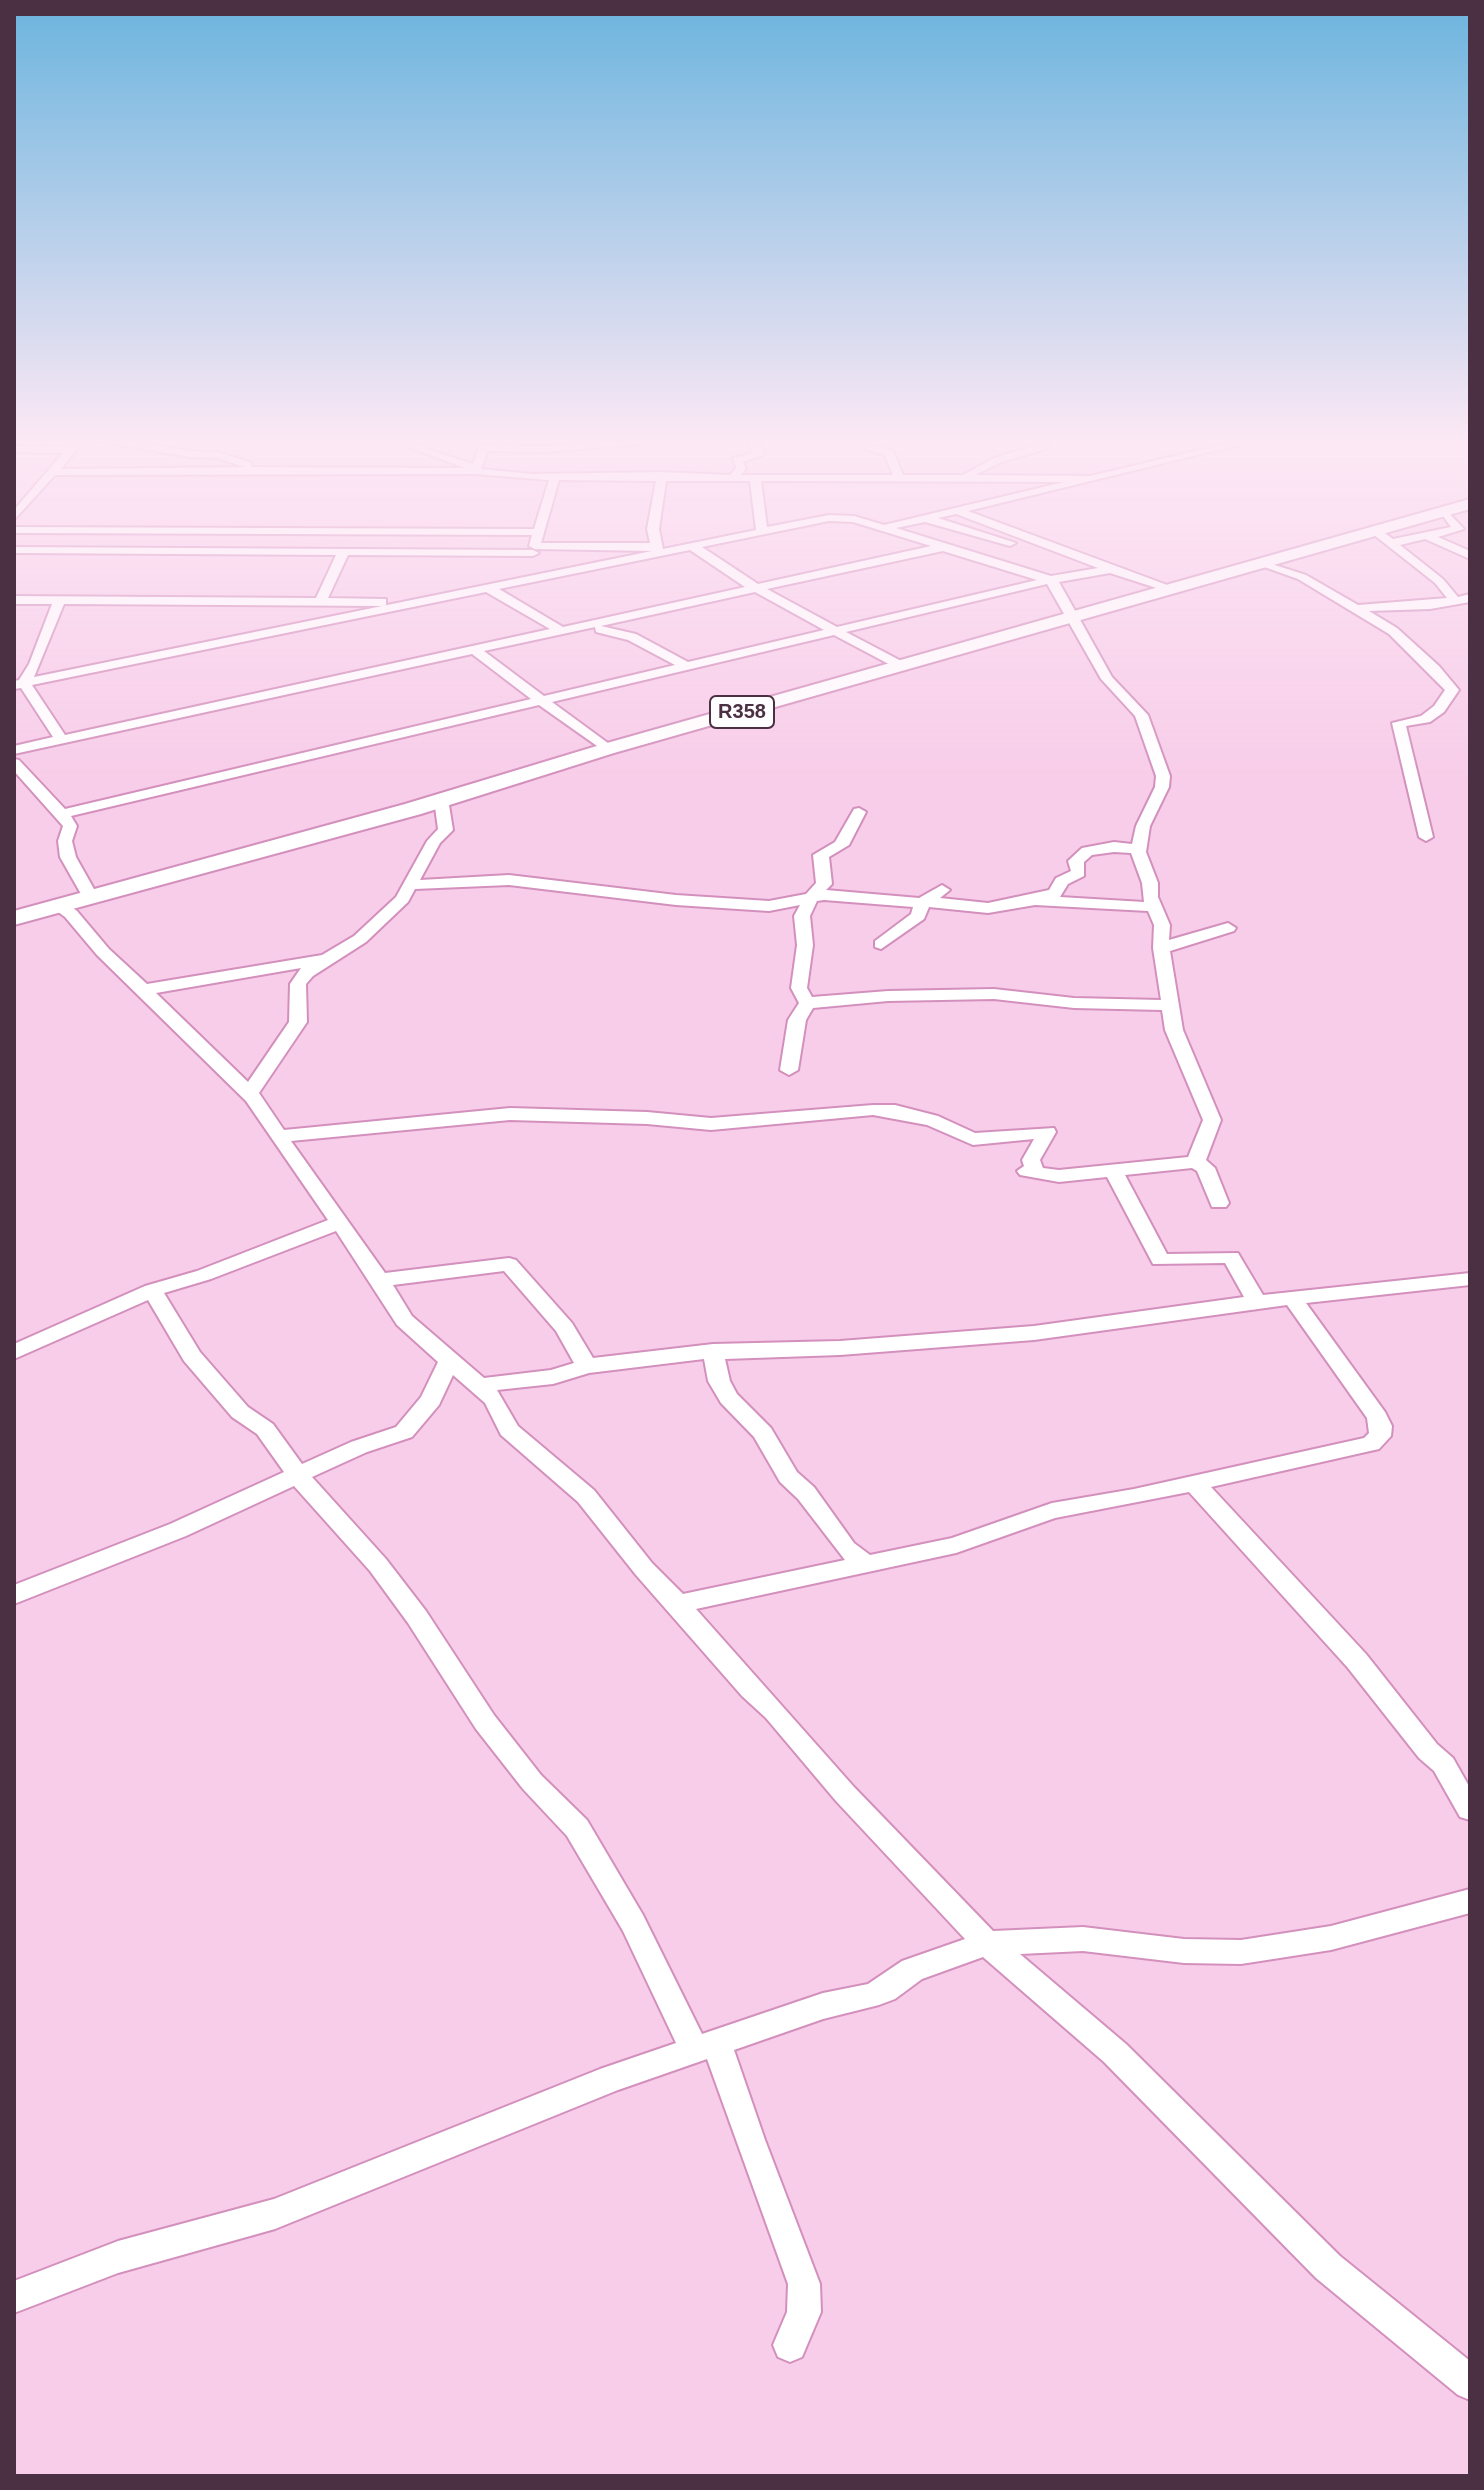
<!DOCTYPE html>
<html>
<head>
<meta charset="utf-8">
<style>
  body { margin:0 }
  #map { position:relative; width:1484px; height:2490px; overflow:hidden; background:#f8cde9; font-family:Helvetica,sans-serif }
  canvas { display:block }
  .frame { position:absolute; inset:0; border:16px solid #4b2f42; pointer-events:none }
</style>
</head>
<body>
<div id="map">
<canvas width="1484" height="2490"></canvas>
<div class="frame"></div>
</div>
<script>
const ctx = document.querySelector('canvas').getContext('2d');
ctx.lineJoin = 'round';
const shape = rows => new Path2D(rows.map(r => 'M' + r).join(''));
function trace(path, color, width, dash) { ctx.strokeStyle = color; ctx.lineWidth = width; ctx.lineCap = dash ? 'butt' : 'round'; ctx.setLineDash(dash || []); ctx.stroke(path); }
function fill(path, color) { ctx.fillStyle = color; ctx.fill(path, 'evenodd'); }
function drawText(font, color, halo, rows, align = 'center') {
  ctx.font = font + ' Helvetica,sans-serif'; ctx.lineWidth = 7; ctx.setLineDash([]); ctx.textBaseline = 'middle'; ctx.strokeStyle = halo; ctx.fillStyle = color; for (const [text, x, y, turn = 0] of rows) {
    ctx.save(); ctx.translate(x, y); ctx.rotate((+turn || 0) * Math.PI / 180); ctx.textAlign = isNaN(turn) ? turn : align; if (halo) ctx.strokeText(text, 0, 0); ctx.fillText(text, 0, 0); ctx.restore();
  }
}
const minor = shape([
  [78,436,99,436,190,451,218,452,252,463,251,467,465,468,403,445,400,436,410,436,412,441,430,450,473,464,479,448,484,445,544,446,640,439,645,442,644,444,544,452,488,451,481,469,532,474,662,472,730,475,736,468,733,458,753,453,748,445,753,436,763,436,759,444,764,449,763,455,743,462,746,468,741,475,893,475,885,455,862,448,852,436,862,436,870,444,893,451,903,475,963,475,994,458,1037,445,1038,436,1048,436,1049,445,1045,449,1002,462,975,475,1090,476,1258,436,1275,436,968,511,1178,589,1172,593,1110,573,1059,582,1112,677,1148,715,1170,776,1169,787,1150,826,1146,852,1158,883,1158,897,1170,925,1169,940,1228,923,1236,928,1234,931,1170,951,1183,1030,1221,1120,1206,1160,1215,1168,1229,1203,1226,1207,1212,1207,1197,1171,1192,1168,1125,1175,1167,1254,1238,1253,1263,1295,1470,1273,1470,1285,1306,1303,1385,1412,1392,1426,1391,1436,1379,1449,1211,1487,1366,1654,1437,1744,1453,1758,1470,1788,1470,1820,1460,1817,1434,1771,1419,1758,1348,1668,1189,1492,1055,1518,956,1553,696,1609,854,1787,993,1931,1083,1927,1184,1939,1241,1940,1331,1926,1470,1889,1470,1913,1331,1950,1241,1964,1184,1963,1083,1951,1020,1954,1126,2044,1340,2256,1470,2361,1470,2400,1458,2395,1316,2278,1104,2062,983,1957,922,1979,895,1999,879,2005,823,2019,734,2050,765,2140,820,2284,821,2312,802,2357,790,2362,778,2357,773,2345,787,2312,788,2284,707,2059,618,2090,275,2229,118,2273,14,2313,14,2281,118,2241,274,2199,600,2069,676,2043,623,1931,567,1836,523,1789,476,1729,408,1623,370,1571,294,1486,186,1536,14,1604,14,1585,170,1524,284,1472,257,1434,232,1417,184,1361,148,1300,14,1359,14,1344,145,1286,197,1271,328,1220,246,1101,97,955,65,917,54,909,54,903,66,903,77,911,109,949,147,984,322,955,354,936,396,897,427,841,438,829,435,807,430,802,437,798,449,805,453,830,440,843,420,880,509,875,676,895,769,901,806,894,816,883,813,855,835,842,854,809,859,808,866,812,849,845,829,857,832,884,826,890,919,898,942,885,950,890,940,898,988,903,1049,890,1056,878,1071,871,1068,861,1082,848,1114,842,1132,844,1136,826,1155,787,1156,776,1135,716,1101,679,1047,584,846,632,905,663,906,666,900,670,834,635,552,702,612,746,612,752,607,753,539,705,71,816,77,826,72,841,76,857,99,898,91,903,85,901,60,857,58,841,63,826,14,771,14,759,19,760,65,809,531,699,472,654,14,754,14,746,53,737,21,688,14,689,14,681,19,680,29,664,52,604,14,604,14,596,316,598,336,555,14,553,14,547,533,550,539,553,533,556,348,555,328,598,386,599,386,605,382,606,64,604,34,677,652,551,535,549,529,546,532,535,14,533,14,527,534,529,549,480,475,474,55,475,14,520,14,510,63,453,14,452,14,446,68,447,78,436],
  [85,439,190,457,217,458,245,467,61,469,85,439],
  [559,480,656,481,647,529,650,543,541,543,559,480],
  [666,481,750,481,756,530,663,549,659,529,666,481],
  [761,481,1064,482,884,525,854,516,829,515,767,527,761,481],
  [956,514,1098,568,1051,576,896,528,925,522,1010,546,1016,543,938,518,956,514],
  [829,521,853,522,931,546,758,584,702,547,829,521],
  [690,550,745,587,563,627,499,589,690,550],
  [943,551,1037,580,837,627,767,589,943,551],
  [486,592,550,629,65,735,32,685,486,592],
  [755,592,824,630,688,662,636,634,601,626,755,592],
  [595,627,596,632,628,640,675,665,544,696,484,651,595,627],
  [1114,852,1131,853,1142,883,1144,902,1060,897,1068,884,1084,876,1084,862,1092,855,1114,852],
  [509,885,676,905,769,911,800,905,794,916,797,945,791,988,799,1003,788,1020,780,1070,789,1075,798,1070,806,1020,813,1008,888,1001,994,999,1074,1008,1162,1010,1165,1030,1203,1120,1188,1157,1059,1170,1043,1168,1040,1160,1056,1132,1054,1128,975,1133,938,1116,895,1105,873,1105,711,1118,647,1112,510,1108,284,1130,259,1093,307,1022,306,984,313,976,366,942,408,902,415,889,509,885],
  [824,900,913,907,911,914,875,941,875,947,881,949,924,919,929,907,988,913,1035,905,1148,911,1154,925,1153,948,1161,1000,1074,998,994,989,888,991,812,997,807,988,813,945,810,916,817,901,824,900],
  [301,968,290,984,289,1022,248,1082,156,993,301,968],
  [873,1115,927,1125,973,1145,1034,1139,1022,1160,1024,1166,1017,1171,1020,1175,1059,1182,1107,1177,1153,1264,1225,1263,1244,1297,1034,1326,840,1341,713,1344,593,1358,572,1323,516,1260,509,1258,385,1273,291,1141,510,1120,647,1124,711,1130,873,1115],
  [336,1231,397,1325,438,1362,421,1397,396,1427,351,1442,302,1464,273,1424,248,1407,200,1352,164,1293,211,1279,336,1231],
  [504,1271,556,1331,574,1363,551,1370,484,1378,412,1316,393,1285,504,1271],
  [1287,1305,1367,1418,1369,1433,1364,1438,1134,1489,1052,1503,952,1538,870,1555,854,1543,814,1487,797,1472,771,1428,737,1394,730,1381,725,1359,840,1355,1034,1340,1287,1305],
  [704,1359,708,1381,721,1403,754,1437,780,1482,798,1499,845,1560,683,1594,652,1563,594,1490,518,1426,497,1390,553,1384,589,1373,704,1359],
  [453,1375,485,1403,501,1435,578,1502,636,1575,742,1696,766,1718,836,1801,965,1939,902,1961,868,1984,823,1993,702,2034,643,1915,587,1820,541,1775,494,1715,426,1611,386,1559,312,1477,367,1452,412,1437,439,1405,453,1375],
  [1445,509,1464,529,1438,537,1470,551,1470,559,1425,539,1400,545,1443,579,1458,597,1470,594,1470,602,1430,609,1369,611,1397,628,1439,666,1459,690,1444,712,1430,722,1406,726,1433,837,1426,841,1419,837,1392,723,1421,716,1434,706,1445,690,1389,634,1298,579,1256,564,1262,561,1306,575,1358,605,1447,598,1435,583,1369,531,1379,529,1393,539,1451,527,1440,512,1445,509]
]);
const primary = shape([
  [1470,499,1470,509,614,753,421,814,14,925,14,911,405,804,600,745,1470,499]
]);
trace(minor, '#d390bd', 4);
trace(primary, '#d390bd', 4);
fill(minor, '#fff');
fill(primary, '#fff');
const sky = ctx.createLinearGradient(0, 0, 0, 784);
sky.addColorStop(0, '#6bb4de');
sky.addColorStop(0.56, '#fce8f5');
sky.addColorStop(1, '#fce8f500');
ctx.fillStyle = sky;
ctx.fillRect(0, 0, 1484, 784);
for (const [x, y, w] of [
  [742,712,64]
]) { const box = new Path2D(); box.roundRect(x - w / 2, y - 16, w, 32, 6); ctx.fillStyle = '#fdfdfd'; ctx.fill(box); trace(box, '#4b2f42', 2); }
drawText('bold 20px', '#4b2f42', null, [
  ["R358",742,712]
]);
</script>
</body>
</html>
